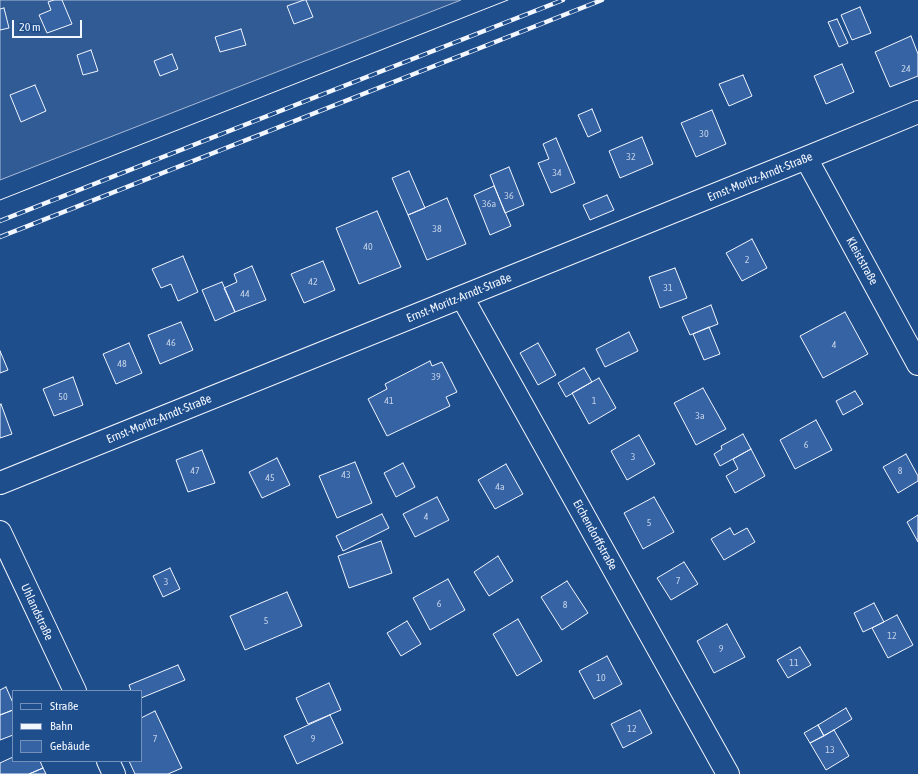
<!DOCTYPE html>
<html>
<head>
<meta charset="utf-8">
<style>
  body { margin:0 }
  #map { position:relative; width:918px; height:774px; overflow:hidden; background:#1f4e8c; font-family:"Asap Condensed",sans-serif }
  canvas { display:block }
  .legend { position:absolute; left:12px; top:690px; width:130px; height:72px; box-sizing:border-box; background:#1f4e8c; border:1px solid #7391ba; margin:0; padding:5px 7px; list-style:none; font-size:12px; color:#f2f6ff }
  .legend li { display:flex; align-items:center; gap:8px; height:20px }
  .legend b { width:20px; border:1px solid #7391ba }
  .scale { position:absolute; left:12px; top:20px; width:70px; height:18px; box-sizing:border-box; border:2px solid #f2f6ff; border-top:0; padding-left:5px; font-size:12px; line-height:14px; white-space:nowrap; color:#f2f6ff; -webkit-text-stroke:3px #1f4e8c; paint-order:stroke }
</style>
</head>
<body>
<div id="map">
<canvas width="918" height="774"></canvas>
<ul class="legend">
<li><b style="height:5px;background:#1f4e8c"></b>Straße</li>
<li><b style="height:5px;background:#f2f6ff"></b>Bahn</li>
<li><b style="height:11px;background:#3563a3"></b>Gebäude</li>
</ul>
<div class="scale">20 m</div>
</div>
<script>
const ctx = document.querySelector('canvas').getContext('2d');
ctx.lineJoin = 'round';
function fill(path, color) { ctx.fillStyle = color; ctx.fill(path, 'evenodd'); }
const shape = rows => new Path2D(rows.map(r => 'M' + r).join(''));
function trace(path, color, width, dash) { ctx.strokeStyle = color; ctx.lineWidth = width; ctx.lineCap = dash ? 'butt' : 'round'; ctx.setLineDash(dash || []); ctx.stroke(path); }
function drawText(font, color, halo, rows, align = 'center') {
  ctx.font = font + ' "Asap Condensed",sans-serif'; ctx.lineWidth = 3; ctx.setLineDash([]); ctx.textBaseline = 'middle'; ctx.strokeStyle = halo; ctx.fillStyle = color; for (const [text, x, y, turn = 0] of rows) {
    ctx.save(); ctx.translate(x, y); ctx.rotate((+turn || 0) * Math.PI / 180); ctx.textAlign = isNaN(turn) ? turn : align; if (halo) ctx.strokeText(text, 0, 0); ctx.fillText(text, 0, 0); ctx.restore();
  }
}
const built = shape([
  [0,0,461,0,0,180,0,0]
]);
fill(built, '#305b95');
trace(built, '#a8bbd7', 1);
const building = shape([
  [54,0,62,0,72,24,47,33,39,15,51,10,48,2,54,0],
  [304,0,306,0,313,17,294,24,287,6,304,0],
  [860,7,871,33,852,40,841,15,860,7],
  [4,8,9,28,0,30,0,9,4,8],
  [837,19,848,43,839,47,828,22,837,19],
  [241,29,246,45,220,52,215,37,241,29],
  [911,36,918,54,918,76,890,87,875,52,911,36],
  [91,50,98,71,83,75,77,55,91,50],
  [172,54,178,69,160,76,154,61,172,54],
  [842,64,854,92,826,104,814,76,842,64],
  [743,75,752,96,729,106,719,84,743,75],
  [35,85,46,111,21,122,10,95,35,85],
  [592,109,601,131,588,137,578,115,592,109],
  [712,110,726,144,696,157,681,123,712,110],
  [642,137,653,164,620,178,609,151,642,137],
  [556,138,575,183,551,193,538,163,549,159,543,144,556,138],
  [509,167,524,205,505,213,490,175,509,167],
  [409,171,425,208,408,215,392,178,409,171],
  [494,186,511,226,490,235,474,195,494,186],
  [607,195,614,210,590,220,583,205,607,195],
  [447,198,466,244,427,260,408,215,447,198],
  [377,211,401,267,359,284,336,228,377,211],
  [752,239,767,268,742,281,726,253,752,239],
  [183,256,198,292,178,301,171,284,161,288,152,269,183,256],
  [323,261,335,290,304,303,291,274,323,261],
  [252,266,266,300,235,312,224,288,237,282,234,274,252,266],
  [675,268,687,298,660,308,649,277,675,268],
  [222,282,235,312,215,321,202,290,222,282],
  [711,305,718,324,690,335,682,317,711,305],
  [845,312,868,354,823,378,800,336,845,312],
  [181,322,193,350,160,364,148,335,181,322],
  [709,327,720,354,704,360,693,334,709,327],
  [629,332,638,351,605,367,596,349,629,332],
  [129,343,142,373,116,384,103,354,129,343],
  [538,343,556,375,538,385,520,353,538,343],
  [0,351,8,370,0,373,0,351],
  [430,361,432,366,442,362,457,392,446,397,450,406,387,436,368,399,387,389,385,384,430,361],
  [584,368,592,382,566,397,558,383,584,368],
  [73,377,83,405,54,416,43,389,73,377],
  [599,378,616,408,589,424,572,393,599,378],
  [703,388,726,429,696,445,674,403,703,388],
  [855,391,863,404,843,415,836,401,855,391],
  [1,404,12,434,0,438,0,405,1,404],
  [816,420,832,450,795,469,780,440,816,420],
  [743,434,751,449,720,466,714,454,722,449,721,446,743,434],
  [639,435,655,464,627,480,611,451,639,435],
  [751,449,765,476,735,493,726,476,738,469,733,459,751,449],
  [202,450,215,483,188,492,176,460,202,450],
  [906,454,918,476,918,481,898,493,883,467,906,454],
  [277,458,290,485,262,498,249,472,277,458],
  [355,462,372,503,337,518,319,476,355,462],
  [403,463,415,487,396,497,384,473,403,463],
  [506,464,523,494,495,509,478,480,506,464],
  [437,497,449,520,415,537,403,514,437,497],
  [654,497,674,532,643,549,624,513,654,497],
  [382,514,389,528,343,551,336,536,382,514],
  [918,515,918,542,907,522,918,515],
  [730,528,734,535,747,528,755,542,724,560,711,539,730,528],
  [381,541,392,573,349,588,338,556,381,541],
  [498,556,513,581,489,596,474,572,498,556],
  [684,562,698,584,671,600,657,578,684,562],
  [170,568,180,589,163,597,153,576,170,568],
  [448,579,465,610,430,630,413,598,448,579],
  [567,581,588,613,562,630,541,597,567,581],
  [287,592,302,626,245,650,230,616,287,592],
  [874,603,884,622,863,632,854,613,874,603],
  [897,615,913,645,888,658,872,628,897,615],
  [518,619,542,661,517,676,493,634,518,619],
  [407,621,421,644,401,656,387,633,407,621],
  [727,624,745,657,714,673,697,641,727,624],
  [800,647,811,665,788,678,777,660,800,647],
  [607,656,622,684,594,699,579,671,607,656],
  [178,665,185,680,141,698,141,691,131,691,129,685,178,665],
  [329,683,341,710,308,724,296,698,329,683],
  [6,687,13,703,13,710,0,715,0,690,6,687],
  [846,708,852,719,824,736,818,725,846,708],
  [13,710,13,735,0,740,0,715,13,710],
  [640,710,652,733,623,748,611,724,640,710],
  [155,711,182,768,168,774,135,774,129,761,141,761,141,718,155,711],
  [330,715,343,743,297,764,284,736,330,715],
  [818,725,824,736,810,743,804,733,818,725],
  [834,730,849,756,826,770,810,743,834,730],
  [13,757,13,761,40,761,43,768,29,774,0,774,0,763,13,757],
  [43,768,46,774,29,774,43,768]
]);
fill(building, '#3563a3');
trace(building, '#f2f6ff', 1);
const minor = shape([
  [806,158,918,364],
  [462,297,728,774],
  [0,483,806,158,918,112],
  [0,532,75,691],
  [108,761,114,774]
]);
trace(minor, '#f2f6ff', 24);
trace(minor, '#1f4e8c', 22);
trace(shape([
  [0,200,508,0]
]), '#f2f6ff', 1);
const rail = shape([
  [0,221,563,0],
  [0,237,602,0]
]);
trace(rail, '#f2f6ff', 4.5);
trace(rail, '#1f4e8c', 3, [9]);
drawText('10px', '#c3d1e8', null, [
  ["24",906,69],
  ["30",704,134],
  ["32",631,157],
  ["34",557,173],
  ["36",509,196],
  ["36a",489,204],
  ["38",437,229],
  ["40",368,247],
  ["2",747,260],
  ["42",313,282],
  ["31",668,288],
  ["44",245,294],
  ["46",171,343],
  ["4",834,345],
  ["48",122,364],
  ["39",436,377],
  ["50",63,397],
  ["41",389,401],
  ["1",594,401],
  ["3a",700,416],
  ["6",806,445],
  ["3",633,457],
  ["47",195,471],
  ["8",900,471],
  ["43",346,475],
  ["45",270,478],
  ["4a",500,487],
  ["4",426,517],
  ["5",649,523],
  ["7",678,581],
  ["3",166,582],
  ["6",439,604],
  ["8",565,605],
  ["5",266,621],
  ["12",892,636],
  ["9",721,649],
  ["11",794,663],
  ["10",601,678],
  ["12",632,729],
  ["7",155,739],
  ["9",313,739],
  ["13",830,750]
]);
drawText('12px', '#f2f6ff', '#1f4e8c', [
  ["Ernst-Moritz-Arndt-Straße",760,177,-22],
  ["Kleiststraße",862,261,61],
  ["Ernst-Moritz-Arndt-Straße",459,298,-22],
  ["Ernst-Moritz-Arndt-Straße",159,419,-22],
  ["Eichendorffstraße",595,535,61],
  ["Uhlandstraße",37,612,65]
]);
</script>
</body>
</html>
